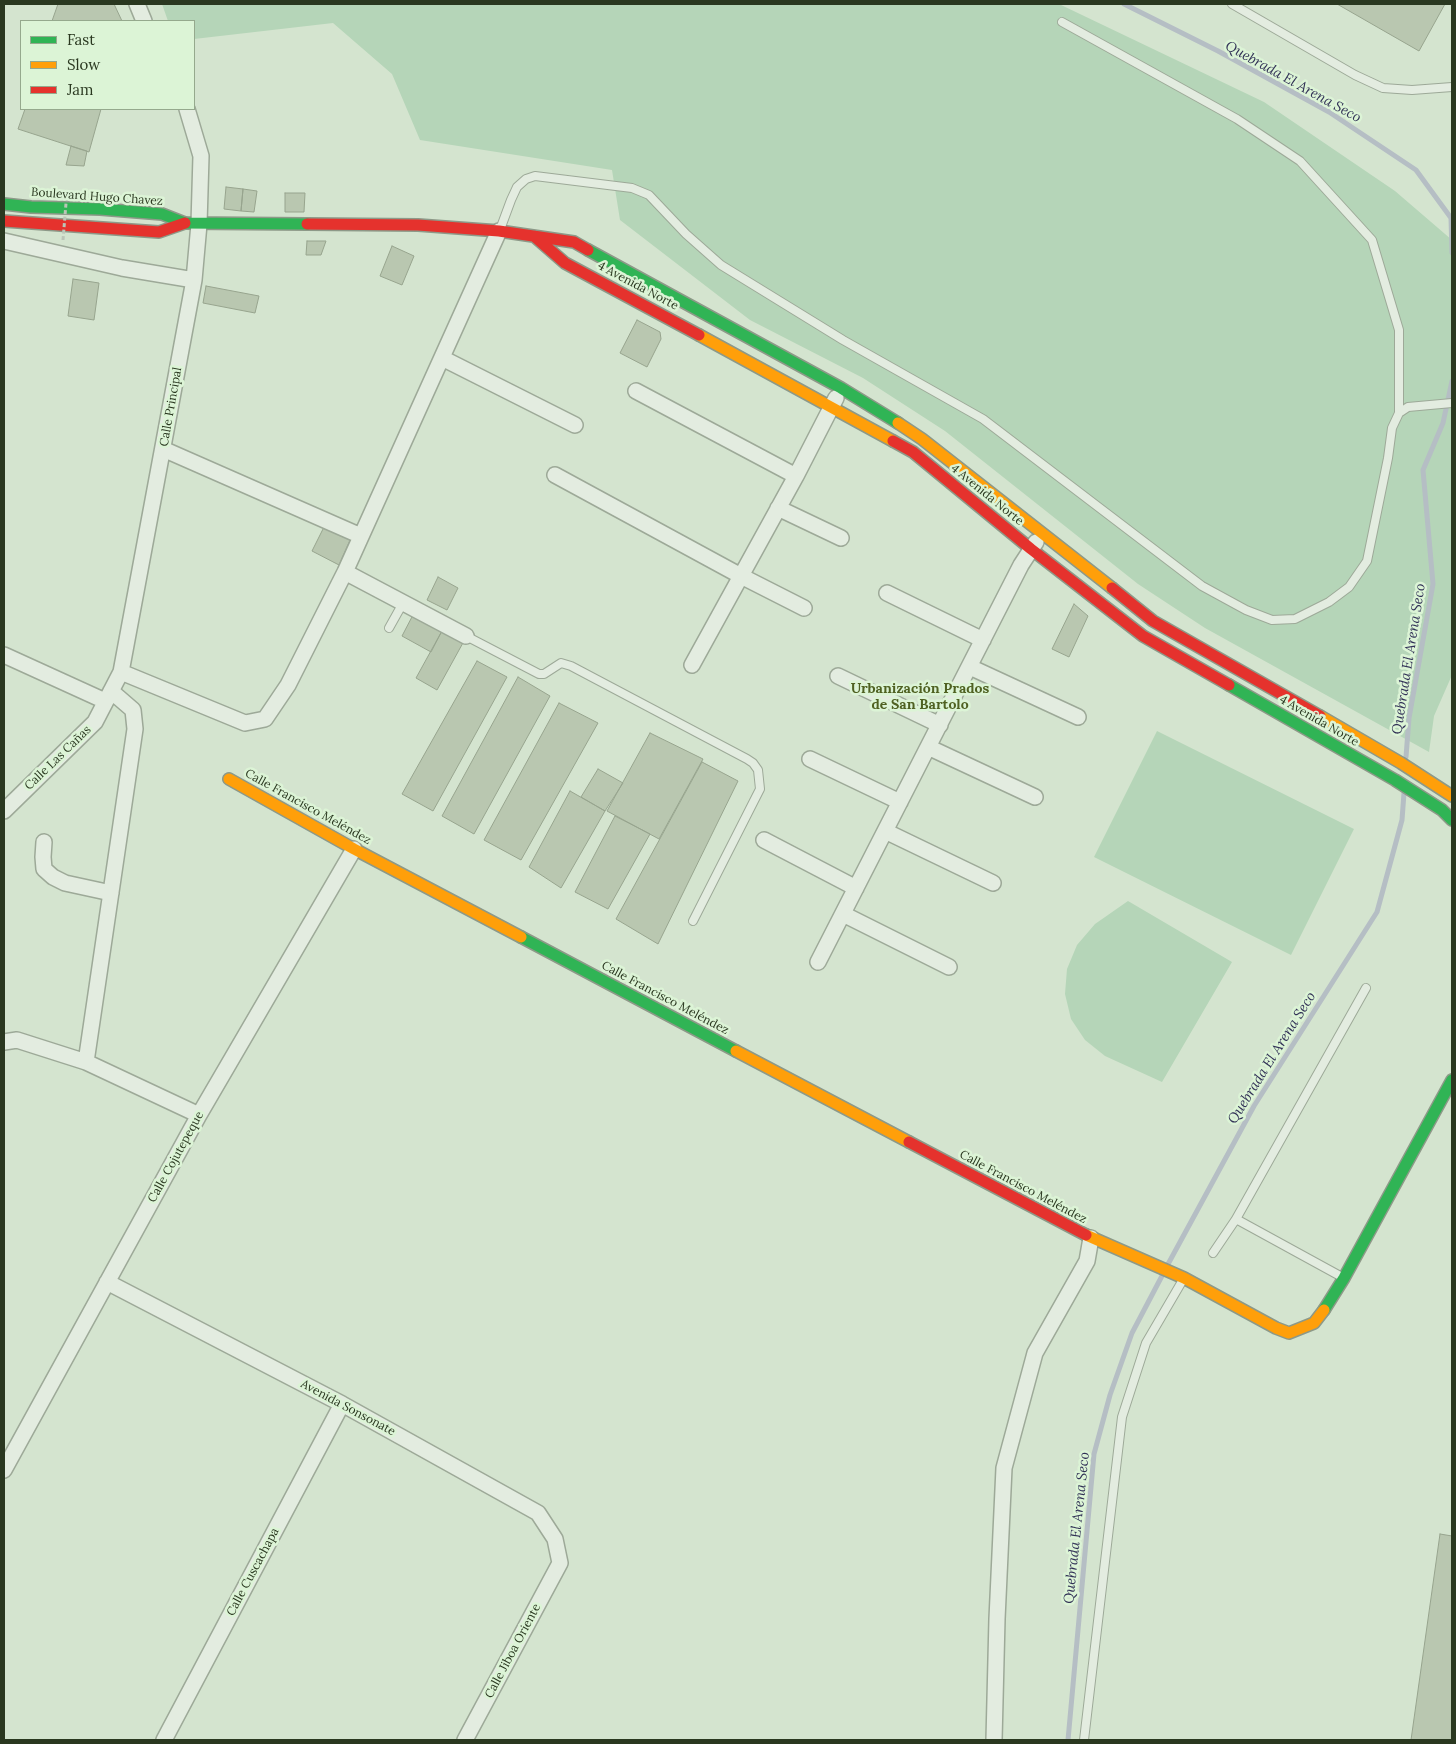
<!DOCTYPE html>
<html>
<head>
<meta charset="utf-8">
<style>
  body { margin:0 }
  #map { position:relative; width:1456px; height:1744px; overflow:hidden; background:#d4e4cf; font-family:Lora,serif }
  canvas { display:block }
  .frame { position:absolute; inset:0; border:5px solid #2a3820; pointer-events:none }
  .legend { position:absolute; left:20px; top:20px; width:175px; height:90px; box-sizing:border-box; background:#dcf4d6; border:1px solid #95a98d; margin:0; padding:6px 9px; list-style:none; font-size:15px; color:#2a3820 }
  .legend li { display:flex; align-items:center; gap:10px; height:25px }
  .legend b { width:25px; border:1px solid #95a98d }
</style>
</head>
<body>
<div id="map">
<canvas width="1456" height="1744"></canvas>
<div class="frame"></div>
<ul class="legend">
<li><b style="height:6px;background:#30b455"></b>Fast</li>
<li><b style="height:6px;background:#ff9f0a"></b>Slow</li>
<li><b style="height:6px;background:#e5322d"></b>Jam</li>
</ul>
</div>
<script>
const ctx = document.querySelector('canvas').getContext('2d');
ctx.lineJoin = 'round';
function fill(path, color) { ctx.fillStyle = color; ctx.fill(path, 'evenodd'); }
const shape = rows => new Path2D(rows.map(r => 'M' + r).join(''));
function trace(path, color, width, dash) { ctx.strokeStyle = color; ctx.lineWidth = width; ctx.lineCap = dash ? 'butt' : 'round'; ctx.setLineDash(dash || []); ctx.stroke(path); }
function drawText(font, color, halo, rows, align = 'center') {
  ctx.font = font + ' Lora,serif'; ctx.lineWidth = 5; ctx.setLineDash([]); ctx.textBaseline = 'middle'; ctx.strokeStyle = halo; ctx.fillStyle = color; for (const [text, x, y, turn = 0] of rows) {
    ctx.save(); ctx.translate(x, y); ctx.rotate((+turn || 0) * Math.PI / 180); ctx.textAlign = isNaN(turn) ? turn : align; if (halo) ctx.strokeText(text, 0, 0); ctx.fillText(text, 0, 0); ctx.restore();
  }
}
fill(shape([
  [162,4,1059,4,1264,102,1395,191,1452,240,1452,675,1434,716,1429,752,1205,628,1138,584,945,431,863,378,750,320,620,220,612,170,420,140,392,74,333,23,194,39,194,21,168,21],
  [1157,731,1354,829,1291,955,1094,857],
  [1128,901,1232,962,1162,1082,1105,1056,1085,1040,1071,1019,1065,994,1067,969,1077,945,1095,924]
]), '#b5d5b8');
trace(shape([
  [1124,4,1218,51,1329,112,1416,170,1451,218,1452,253],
  [1406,757,1409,718,1433,584,1423,470,1443,423,1452,381],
  [1167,1266,1254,1106,1377,912,1402,820,1404,793],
  [1068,1740,1094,1454,1110,1395,1132,1333,1163,1274]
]), '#b5bec4', 5);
const building = shape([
  [58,4,114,4,122,21,52,21,58,4],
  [1337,4,1445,4,1419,51,1337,4],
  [25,109,101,109,89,152,18,129,25,109],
  [71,146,87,151,84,166,66,165,71,146],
  [226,187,243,189,241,211,224,209,226,187],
  [243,189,257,191,254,212,241,211,243,189],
  [285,193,305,193,304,212,285,212,285,193],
  [307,241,326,241,321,255,306,255,307,241],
  [392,246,414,256,402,285,380,276,392,246],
  [73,279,99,283,94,320,68,316,73,279],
  [206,286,259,296,255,313,203,303,206,286],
  [637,320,660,332,661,339,647,367,620,353,637,320],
  [325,525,351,538,339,565,312,551,325,525],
  [438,577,458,588,447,610,427,600,438,577],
  [1074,604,1088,616,1069,657,1052,649,1074,604],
  [414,613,443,629,431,652,402,636,414,613],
  [443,629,464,641,437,690,416,678,443,629],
  [477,661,507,677,433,811,402,794,477,661],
  [518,677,550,696,474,834,442,816,518,677],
  [559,703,598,723,521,860,484,840,559,703],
  [650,733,703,759,659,839,607,811,650,733],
  [702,762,738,781,658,944,616,919,702,762],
  [598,769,623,783,605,811,581,797,598,769],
  [570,791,605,811,561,888,529,867,570,791],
  [615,816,650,834,608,909,575,892,615,816],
  [1440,1534,1452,1536,1452,1740,1411,1740,1440,1534]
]);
fill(building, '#b9c7b0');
trace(building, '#97a48e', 1);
const lane = shape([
  [1232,4,1355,75,1383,88,1412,90,1452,87],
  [501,227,511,200,517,187,526,179,535,176,632,188,649,195,686,234,721,265,843,340,983,419,1202,586,1246,610,1272,620,1295,619,1329,602,1349,587,1367,561,1388,458,1392,428,1399,413,1399,330,1372,240,1300,161,1237,119,1062,22],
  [1399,413,1408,407,1452,403],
  [389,628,403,603],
  [466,636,539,674,544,674,561,663,571,666,747,759,753,763,758,770,760,789,693,921],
  [1236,1219,1342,1277],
  [1213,1253,1236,1219,1366,988],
  [1084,1740,1122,1417,1146,1343,1184,1278]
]);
const street = shape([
  [137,4,144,21],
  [4,241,122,268,194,280],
  [442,358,575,425],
  [636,391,796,476],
  [163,449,361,536],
  [555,475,741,576,804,608],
  [778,508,841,538],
  [345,572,466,636],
  [887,593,983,640],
  [4,655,105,701],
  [692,665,796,476,836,398],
  [970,667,1078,717],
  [121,672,245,723,265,719,288,685,345,572,499,231],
  [838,676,940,725],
  [928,747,1035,797],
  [810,759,900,802],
  [4,811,95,722,121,672,194,280,199,224,201,156,187,109],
  [885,831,993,883],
  [764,840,856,888],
  [44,842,43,857,44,869,53,877,65,883,111,893],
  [843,914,949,967],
  [818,962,1021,565,1036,542],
  [4,1042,17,1040,86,1062,199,1115],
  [86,1062,135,729,133,710,111,691],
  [107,1282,342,1404,538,1513,555,1539,560,1563,465,1740],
  [4,1470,199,1115,354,849],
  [164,1740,342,1404],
  [994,1740,997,1619,1004,1468,1035,1353,1087,1261,1091,1238]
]);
const fast = shape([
  [4,204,31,207,100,209,162,214,185,223,307,224],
  [588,250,841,388,898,423],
  [1229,685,1395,780,1442,810,1452,820],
  [521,937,736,1051],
  [1324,1310,1344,1278,1452,1080]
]);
const slow = shape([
  [699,335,893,441],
  [898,423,922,439,1112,588],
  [1320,716,1401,763,1452,796],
  [229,779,354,849,521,937],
  [736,1051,909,1142],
  [1086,1235,1184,1278,1276,1328,1289,1333,1314,1323,1324,1310]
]);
const jam = shape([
  [4,221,159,232,185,223],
  [307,224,418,225,499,231,574,242,588,250],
  [534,236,565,263,699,335],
  [893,441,913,452,1031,549,1143,636,1229,685],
  [1112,588,1153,621,1320,716],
  [909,1142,1086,1235]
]);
trace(lane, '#9da998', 10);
trace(street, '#9da998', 18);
trace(fast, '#8d9988', 14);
trace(slow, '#8d9988', 14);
trace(jam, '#8d9988', 14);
trace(lane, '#e3ece0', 8);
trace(street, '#e3ece0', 15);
trace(fast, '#30b455', 11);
trace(slow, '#ff9f0a', 11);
trace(jam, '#e5322d', 11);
trace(shape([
  [63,240,67,191]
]), '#bbc5b7', 3, [4, 2.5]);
drawText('12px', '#2a3820', '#dcf4d6', [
  ["Boulevard Hugo Chavez",97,197,4],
  ["4 Avenida Norte",638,286,28],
  ["Calle Principal",171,407,-80],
  ["4 Avenida Norte",987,495,39],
  ["4 Avenida Norte",1319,721,30],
  ["Calle Las Cañas",58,758,-44],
  ["Calle Francisco Meléndez",308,807,29],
  ["Calle Francisco Meléndez",665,998,28],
  ["Calle Cojutepeque",176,1157,-61],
  ["Calle Francisco Meléndez",1023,1187,28],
  ["Avenida Sonsonate",348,1408,28],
  ["Calle Cuscachapa",253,1572,-62],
  ["Calle Jiboa Oriente",513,1651,-62]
]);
drawText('italic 14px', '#313156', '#dcf4d6', [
  ["Quebrada El Arena Seco",1293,82,29],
  ["Quebrada El Arena Seco",1409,659,-81],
  ["Quebrada El Arena Seco",1272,1058,-58],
  ["Quebrada El Arena Seco",1077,1528,-84]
]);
drawText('bold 14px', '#4f6122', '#dcf4d6', [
  ["Urbanización Prados",920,689],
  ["de San Bartolo",920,705]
]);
</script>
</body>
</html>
